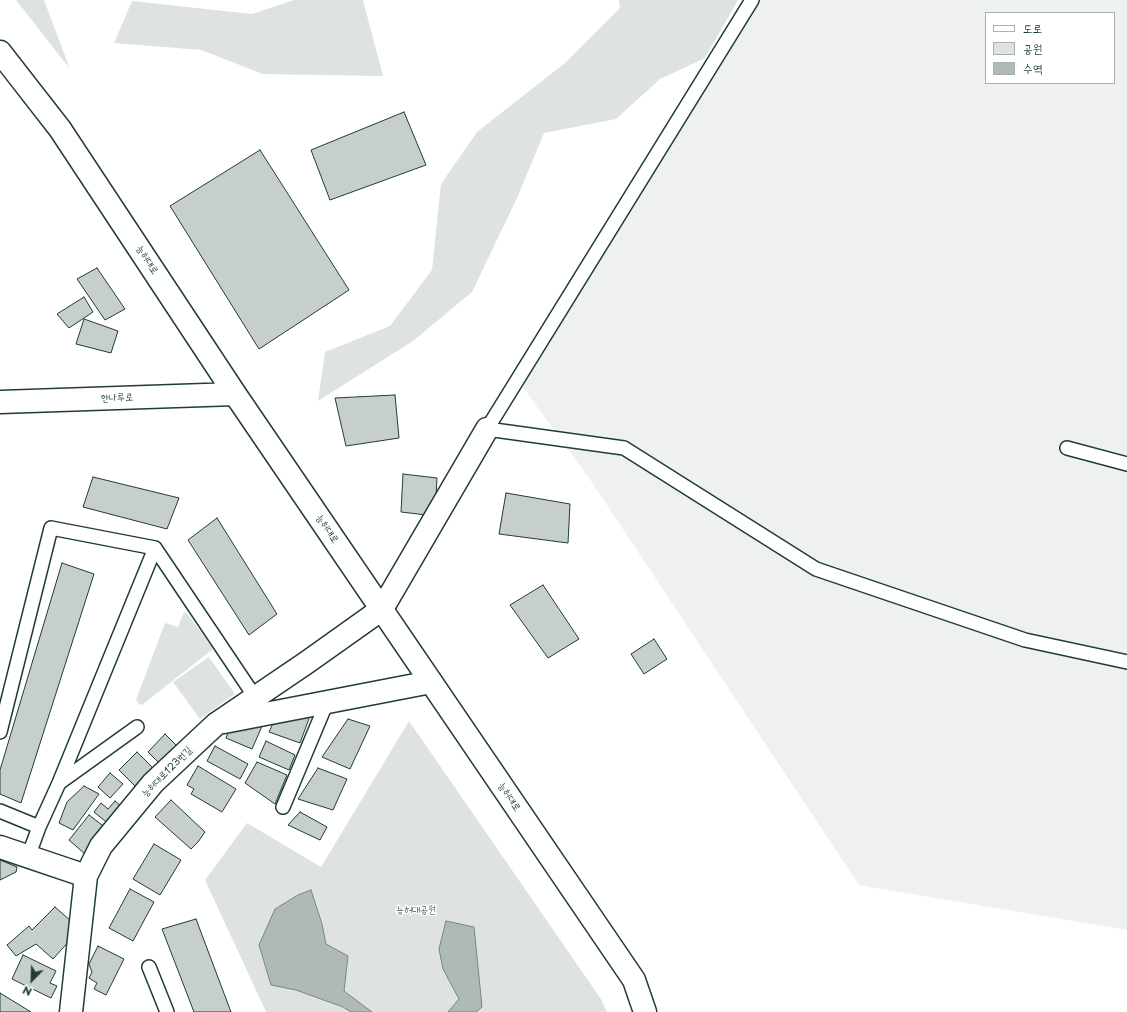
<!DOCTYPE html>
<html>
<head>
<meta charset="utf-8">
<style>
  body { margin:0 }
  #map { position:relative; width:1127px; height:1012px; overflow:hidden; background:#fff; font-family:"Playpen Sans","Poor Story",sans-serif }
  canvas { display:block }
  .legend { position:absolute; left:985px; top:12px; width:130px; height:72px; box-sizing:border-box; background:#fff; border:1px solid #a5b1ae; margin:0; padding:5px 7px; list-style:none; font-size:12px; color:#1f3d34 }
  .legend li { display:flex; align-items:center; gap:8px; height:20px }
  .legend b { width:20px; border:1px solid #a5b1ae }
  .north { position:absolute; left:12px; top:960px; width:40px; height:40px; -webkit-text-stroke:3px #fff; paint-order:stroke; rotate:203deg; font-size:11px; font-weight:700; line-height:16px; text-align:center; color:#1f3d34 }
  .north::after { content:''; display:block; margin:auto; width:14px; height:18px; background:#1f3d34; clip-path:polygon(50% 0,100% 100%,50% 72%,0 100%) }
</style>
</head>
<body>
<div id="map">
<canvas width="1127" height="1012"></canvas>
<ul class="legend">
<li><b style="height:5px;background:#fff"></b>도로</li>
<li><b style="height:11px;background:#dee3e2"></b>공원</li>
<li><b style="height:11px;background:#afbab7"></b>수역</li>
</ul>
<div class="north">N</div>
</div>
<script>
const ctx = document.querySelector('canvas').getContext('2d');
ctx.lineJoin = 'round';
function fill(path, color) { ctx.fillStyle = color; ctx.fill(path, 'evenodd'); }
const shape = rows => new Path2D(rows.map(r => 'M' + r).join(''));
function trace(path, color, width, dash) { ctx.strokeStyle = color; ctx.lineWidth = width; ctx.lineCap = dash ? 'butt' : 'round'; ctx.setLineDash(dash || []); ctx.stroke(path); }
function drawText(font, color, halo, rows, align = 'center') {
  ctx.font = font + ' "Playpen Sans","Poor Story",sans-serif'; ctx.lineWidth = 3; ctx.setLineDash([]); ctx.textBaseline = 'middle'; ctx.strokeStyle = halo; ctx.fillStyle = color; for (const [text, x, y, turn = 0] of rows) {
    ctx.save(); ctx.translate(x, y); ctx.rotate((+turn || 0) * Math.PI / 180); ctx.textAlign = isNaN(turn) ? turn : align; if (halo) ctx.strokeText(text, 0, 0); ctx.fillText(text, 0, 0); ctx.restore();
  }
}
fill(shape([
  [756,0,1127,0,1127,930,859,885,591,481,522,386],
  [986,13,1114,13,1114,83,986,83]
]), '#eef1f0');
fill(shape([
  [16,0,44,0,70,69],
  [294,0,363,0,383,76,263,74,201,50,114,43,132,1,252,14],
  [619,0,738,0,705,58,660,79,616,119,544,133,517,198,472,292,413,341,318,401,325,352,390,326,432,270,441,184,477,132,565,63,620,8],
  [184,612,187,613,213,649,142,705,139,704,136,700,165,623,178,627],
  [209,657,235,694,200,719,173,682],
  [409,721,601,999,607,1012,266,1012,205,880,247,823,321,867]
]), '#dee3e2');
const water = shape([
  [311,890,322,924,326,944,348,956,344,991,372,1012,351,1012,343,1007,296,990,271,985,259,945,275,909,298,895,311,890],
  [446,921,474,927,482,1007,476,1012,448,1012,459,999,443,969,439,949,446,921]
]);
fill(water, '#afbab7');
trace(water, '#758883', 1);
const building = shape([
  [404,112,426,165,330,200,311,150,404,112],
  [260,150,349,290,259,349,170,206,260,150],
  [97,268,125,309,105,320,77,279,97,268],
  [84,297,93,312,69,328,57,314,84,297],
  [84,319,118,331,111,353,76,344,84,319],
  [395,395,399,438,346,446,335,398,395,395],
  [403,474,437,478,435,516,401,512,403,474],
  [93,477,179,498,167,529,83,507,93,477],
  [506,493,570,504,568,543,499,534,506,493],
  [217,518,277,614,249,635,188,540,217,518],
  [62,563,94,574,21,803,0,794,0,770,62,563],
  [543,585,579,639,548,658,510,605,543,585],
  [654,639,667,659,644,674,631,654,654,639],
  [310,716,300,743,269,732,275,719,310,716],
  [348,719,370,726,350,769,322,757,348,719],
  [263,724,252,749,226,738,229,730,263,724],
  [165,734,178,747,161,765,148,752,165,734],
  [266,741,295,755,289,770,259,757,266,741],
  [215,746,248,764,240,779,207,761,215,746],
  [137,752,157,772,139,790,119,770,137,752],
  [257,762,287,775,275,804,245,783,257,762],
  [198,766,236,789,222,812,191,794,194,789,187,785,198,766],
  [318,768,347,779,333,810,298,799,318,768],
  [110,773,123,784,110,798,98,787,110,773],
  [84,786,99,794,73,830,59,823,67,802,84,786],
  [171,800,205,832,198,842,191,849,155,817,171,800],
  [115,801,124,809,110,825,94,812,101,803,108,809,115,801],
  [300,812,327,827,320,840,288,825,300,812],
  [89,815,106,828,85,854,69,840,89,815],
  [154,844,181,860,160,895,133,879,154,844],
  [0,860,17,867,16,872,0,880,0,860],
  [130,889,154,902,133,941,109,928,130,889],
  [55,907,71,921,72,938,53,959,36,944,16,956,7,945,29,926,32,930,55,907],
  [196,919,231,1012,194,1012,162,929,196,919],
  [98,946,124,959,106,995,94,989,97,983,89,978,92,972,89,964,98,946],
  [23,955,56,971,50,983,57,986,51,998,12,979,23,955],
  [0,993,31,1012,0,1012,0,993]
]);
fill(building, '#c7cfcc');
trace(building, '#1f3d34', 1);
const lane = shape([
  [752,0,487,429,624,448,816,569,1025,640,1127,662],
  [1067,448,1127,464],
  [0,732,51,528,155,548],
  [59,783,137,727],
  [283,807,327,702],
  [0,811,39,827],
  [28,857,39,827,59,783,155,548,255,697],
  [149,967,167,1012]
]);
const street = shape([
  [224,722,431,682],
  [0,847,86,876],
  [71,1012,86,876,101,846,153,783,216,724,306,663,382,609,487,429]
]);
const secondary = shape([
  [0,52,60,129,235,394,634,980,645,1012],
  [0,402,235,394]
]);
trace(lane, '#1f3d34', 16);
trace(street, '#1f3d34', 25);
trace(secondary, '#1f3d34', 25);
trace(lane, '#fff', 13);
trace(street, '#fff', 22);
trace(secondary, '#fff', 22);
drawText('10px', '#1f3d34', '#fff', [
  ["능허대로",147,260,57],
  ["한나루로",117,398,-2],
  ["능허대로",327,529,56],
  ["능허대로123번길",167,772,-45],
  ["능허대로",509,797,56]
]);
drawText('10px', '#455e57', '#fff', [
  ["능허대공원",416,910]
]);
</script>
</body>
</html>
